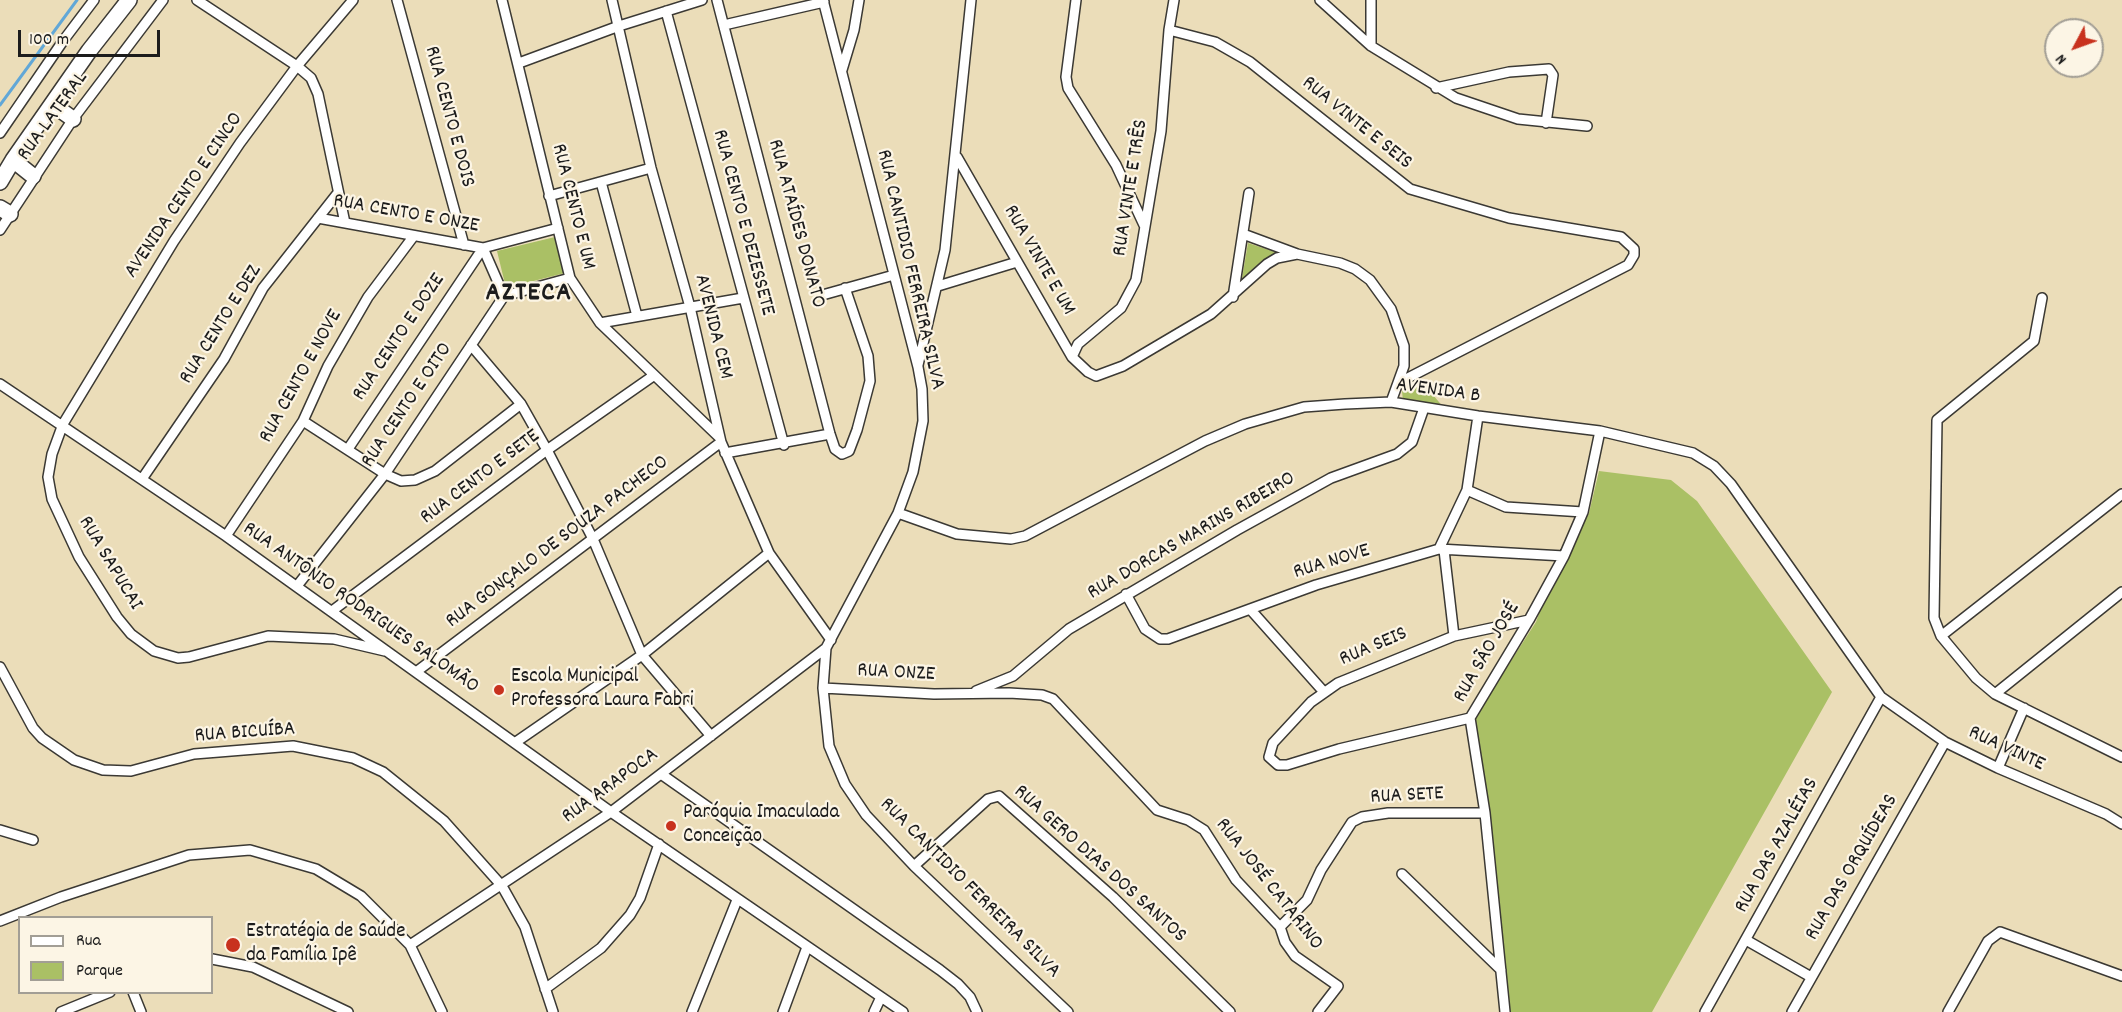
<!DOCTYPE html>
<html>
<head>
<meta charset="utf-8">
<style>
  body { margin:0 }
  #map { position:relative; width:2122px; height:1012px; overflow:hidden; background:#ebddb9; font-family:Dekko,sans-serif }
  canvas { display:block }
  .legend { position:absolute; left:18px; top:916px; width:195px; height:78px; box-sizing:border-box; background:#fcf5e5; border:2px solid #a29e95; margin:0; padding:8px 10px; list-style:none; font-size:18px; color:#1c1c1c }
  .legend li { display:flex; align-items:center; gap:12px; height:30px }
  .legend b { width:30px; border:2px solid #a29e95 }
  .north { position:absolute; left:2044px; top:18px; width:60px; height:60px; box-sizing:border-box; background:#fcf5e5; border:2px solid #a29e95; border-radius:50%; rotate:229deg; font-size:16px; font-weight:700; line-height:24px; text-align:center; color:#1c1c1c }
  .north::after { content:''; display:block; margin:auto; width:21px; height:27px; background:#c8321e; clip-path:polygon(50% 0,100% 100%,50% 72%,0 100%) }
  .scale { position:absolute; left:18px; top:30px; width:142px; height:27px; box-sizing:border-box; border:3px solid #1c1c1c; border-top:0; padding-left:8px; font-size:18px; line-height:21px; white-space:nowrap; color:#1c1c1c; -webkit-text-stroke:4px #fcf5e5; paint-order:stroke }
</style>
</head>
<body>
<div id="map">
<canvas width="2122" height="1012"></canvas>
<ul class="legend">
<li><b style="height:8px;background:#fff"></b>Rua</li>
<li><b style="height:16px;background:#aac065"></b>Parque</li>
</ul>
<div class="north">N</div>
<div class="scale">100 m</div>
</div>
<script>
const ctx = document.querySelector('canvas').getContext('2d');
ctx.lineJoin = 'round';
function fill(path, color) { ctx.fillStyle = color; ctx.fill(path, 'evenodd'); }
const shape = rows => new Path2D(rows.map(r => 'M' + r).join(''));
function trace(path, color, width, dash) { ctx.strokeStyle = color; ctx.lineWidth = width; ctx.lineCap = dash ? 'butt' : 'round'; ctx.setLineDash(dash || []); ctx.stroke(path); }
function drawText(font, color, halo, rows, align = 'center') {
  ctx.font = font + ' Dekko,sans-serif'; ctx.lineWidth = 4.5; ctx.setLineDash([]); ctx.textBaseline = 'middle'; ctx.strokeStyle = halo; ctx.fillStyle = color; for (const [text, x, y, turn = 0] of rows) {
    ctx.save(); ctx.translate(x, y); ctx.rotate((+turn || 0) * Math.PI / 180); ctx.textAlign = isNaN(turn) ? turn : align; if (halo) ctx.strokeText(text, 0, 0); ctx.fillText(text, 0, 0); ctx.restore();
  }
}
fill(shape([
  [555,237,565,273,506,288,497,251],
  [1248,243,1281,254,1241,284],
  [1430,380,1428,389,1444,408,1403,401,1402,391,1408,385],
  [1599,471,1671,480,1697,501,1832,692,1652,1012,1507,1012,1490,810,1469,726,1536,622,1546,594,1589,513]
]), '#aac065');
trace(shape([
  [0,105,77,0]
]), '#61a7d7', 3);
const minor = shape([
  [197,0,297,66,311,78,318,94,345,223],
  [353,0,297,66,240,143,174,241,63,424,52,454,48,477,52,499,79,557,117,617,131,634,154,651,178,658,189,657,268,636,334,639,385,651],
  [397,0,464,245],
  [502,0,570,278,600,323,720,438],
  [612,0,651,168,690,307,721,442,769,553,831,640],
  [717,0,830,434,835,449,842,454,849,451,857,430,870,381,868,356,845,288],
  [823,0,918,367,922,389,923,421,913,472,898,513,826,648,823,688,829,746,845,784,866,815,914,866,1068,1012],
  [1076,0,1066,77,1068,88,1116,165,1144,225],
  [1320,0,1371,46,1456,98,1518,119,1587,126],
  [1371,0,1371,46],
  [666,11,784,445],
  [724,25,824,2],
  [1169,30,1215,42,1250,62,1410,189,1509,218,1621,237,1634,249,1634,255,1628,265,1400,382],
  [519,63,619,26,702,0],
  [842,70,854,30,859,0],
  [1436,88,1509,72,1549,69,1553,75,1546,123],
  [0,133,63,41,94,0],
  [957,157,1072,357,1088,372,1096,376,1123,366,1211,314,1267,264,1277,258,1297,254,1340,263,1355,269,1370,280,1391,309,1404,346,1404,366,1391,402],
  [601,182,637,316],
  [549,196,651,168],
  [318,218,483,248,558,228],
  [0,230,73,119,163,0],
  [1243,234,1297,254],
  [483,248,504,296],
  [938,286,1017,262],
  [826,294,894,275],
  [1233,297,1249,193],
  [2042,298,2034,341,1937,420,1934,618,1941,636,1976,678,1995,694,2122,757],
  [600,323,743,298],
  [471,345,521,404,547,450,593,539,642,655,711,736],
  [1072,357,1078,344,1121,308,1136,280,1161,131,1169,30,1174,0],
  [918,365,945,250,971,0],
  [0,384,226,536,611,812,903,1012],
  [303,421,385,474,401,481,415,480,435,471,521,404],
  [348,449,483,248],
  [725,453,830,434],
  [142,479,224,359,263,288,337,194],
  [1467,490,1506,507,1583,512],
  [898,513,957,534,1011,539,1025,536,1205,441,1245,424,1304,407,1345,404,1391,402,1478,416,1600,431,1693,453,1714,466,1731,484,1881,697,1945,742,1998,768,2106,814,2122,824],
  [226,536,303,421,328,366,368,297,413,237],
  [1439,549,1564,556],
  [1444,550,1454,636],
  [297,586,385,474,504,296,570,278],
  [1126,594,1145,629,1160,639,1168,639,1316,585,1439,549,1467,490,1478,416],
  [1250,609,1323,691],
  [332,611,547,450,653,376],
  [1941,636,2122,494],
  [0,667,33,728,42,738,74,760,103,770,131,771,194,754,293,746,353,758,383,772,444,821,502,886,525,927,553,1012],
  [416,672,721,442],
  [823,688,934,694,1009,693,1042,695,1053,699,1157,810,1188,820,1204,830,1236,880,1280,927,1285,942,1295,956,1338,986,1318,1012],
  [976,691,1013,676,1069,629,1237,530,1331,478,1397,454,1412,442,1424,408],
  [1995,694,2122,592],
  [1470,718,1339,749,1287,765,1278,765,1269,757,1273,743,1311,702,1338,683,1454,636,1529,620],
  [516,742,642,655,769,553],
  [1998,768,2024,708],
  [661,774,940,970,958,984,970,997,977,1012],
  [0,830,33,840],
  [914,866,988,799,999,796,1113,897,1230,1012],
  [1402,874,1501,970],
  [0,921,61,897,189,855,250,850,316,869,361,896,410,945,442,1012],
  [1280,927,1307,900,1321,870,1352,822,1362,817,1388,813,1485,813],
  [1746,940,1811,977],
  [410,945,611,812,826,648],
  [212,959,253,967,348,1012],
  [545,989,601,948,630,915,640,898,659,844],
  [133,992,141,1012],
  [61,1012,110,992],
  [692,1012,737,900],
  [783,1012,807,947],
  [874,1012,881,997],
  [1505,1012,1485,813,1470,718,1529,620,1564,556,1583,512,1600,431],
  [1705,1012,1881,697],
  [1792,1012,1945,742],
  [1948,1012,1988,941,2000,932,2122,976]
]);
const highway = shape([
  [52,104,73,119],
  [13,160,33,176],
  [0,182,13,160,89,51,129,0],
  [0,208,10,214]
]);
trace(minor, '#3b3934', 12);
trace(highway, '#3b3934', 18);
trace(minor, '#fff', 9);
trace(highway, '#fff', 15);
for (const [x, y, r, color] of [
  [499,690,6,"#c8321e"],
  [671,826,6,"#c8321e"],
  [233,945,8,"#c8321e"]
]) { const dot = new Path2D(); dot.arc(x, y, r, 0, 2 * Math.PI); ctx.fillStyle = color; ctx.fill(dot); trace(dot, '#fcf5e5', 2); }
drawText('21px', '#1c1c1c', '#fcf5e5', [
  ["RUA LATERAL",54,117,-54],
  ["RUA CENTO E DOIS",448,117,75],
  ["RUA VINTE E SEIS",1356,124,39],
  ["RUA VINTE E TRÊS",1132,188,-81],
  ["AVENIDA CENTO E CINCO",185,196,-56],
  ["RUA CENTO E UM",572,207,76],
  ["RUA CENTO E ONZE",406,215,10],
  ["RUA CENTO E DEZESSETE",742,223,75],
  ["RUA ATAÍDES DONATO",795,224,75],
  ["RUA VINTE E UM",1038,261,60],
  ["RUA CANTIDIO FERREIRA SILVA",909,270,77],
  ["RUA CENTO E DEZ",222,325,-58],
  ["AVENIDA CEM",712,327,76],
  ["RUA CENTO E DOZE",400,338,-56],
  ["RUA CENTO E NOVE",302,377,-61],
  ["AVENIDA B",1438,392,8],
  ["RUA CENTO E OITO",408,406,-56],
  ["RUA CENTO E SETE",481,478,-37],
  ["RUA DORCAS MARINS RIBEIRO",1192,537,-30],
  ["RUA GONÇALO DE SOUZA PACHECO",558,543,-37],
  ["RUA NOVE",1332,563,-17],
  ["RUA SAPUCAI",109,564,59],
  ["RUA ANTÔNIO RODRIGUES SALOMÃO",360,609,35],
  ["RUA SEIS",1374,648,-23],
  ["RUA SÃO JOSÉ",1488,653,-60],
  ["RUA ONZE",896,674,3],
  ["RUA BICUÍBA",245,734,-4],
  ["RUA VINTE",2006,750,25],
  ["RUA ARAPOCA",611,787,-36],
  ["RUA SETE",1407,797,-3],
  ["RUA DAS AZALÉIAS",1778,846,-61],
  ["RUA GERO DIAS DOS SANTOS",1099,865,42],
  ["RUA DAS ORQUÍDEAS",1853,868,-60],
  ["RUA JOSÉ CATARINO",1268,885,52],
  ["RUA CANTIDIO FERREIRA SILVA",969,889,45]
]);
drawText('21px', '#1c1c1c', '#fcf5e5', [
  ["Escola Municipal",511,678],
  ["Professora Laura Fabri",511,702],
  ["Paróquia Imaculada",683,814],
  ["Conceição",683,838],
  ["Estratégia de Saúde",246,933],
  ["da Família Ipê",246,957]
], 'left');
ctx.letterSpacing = '1.5px';
drawText('bold 27px', '#1c1c1c', '#fcf5e5', [
  ["AZTECA",529,295]
]);
ctx.letterSpacing = '0px';
</script>
</body>
</html>
